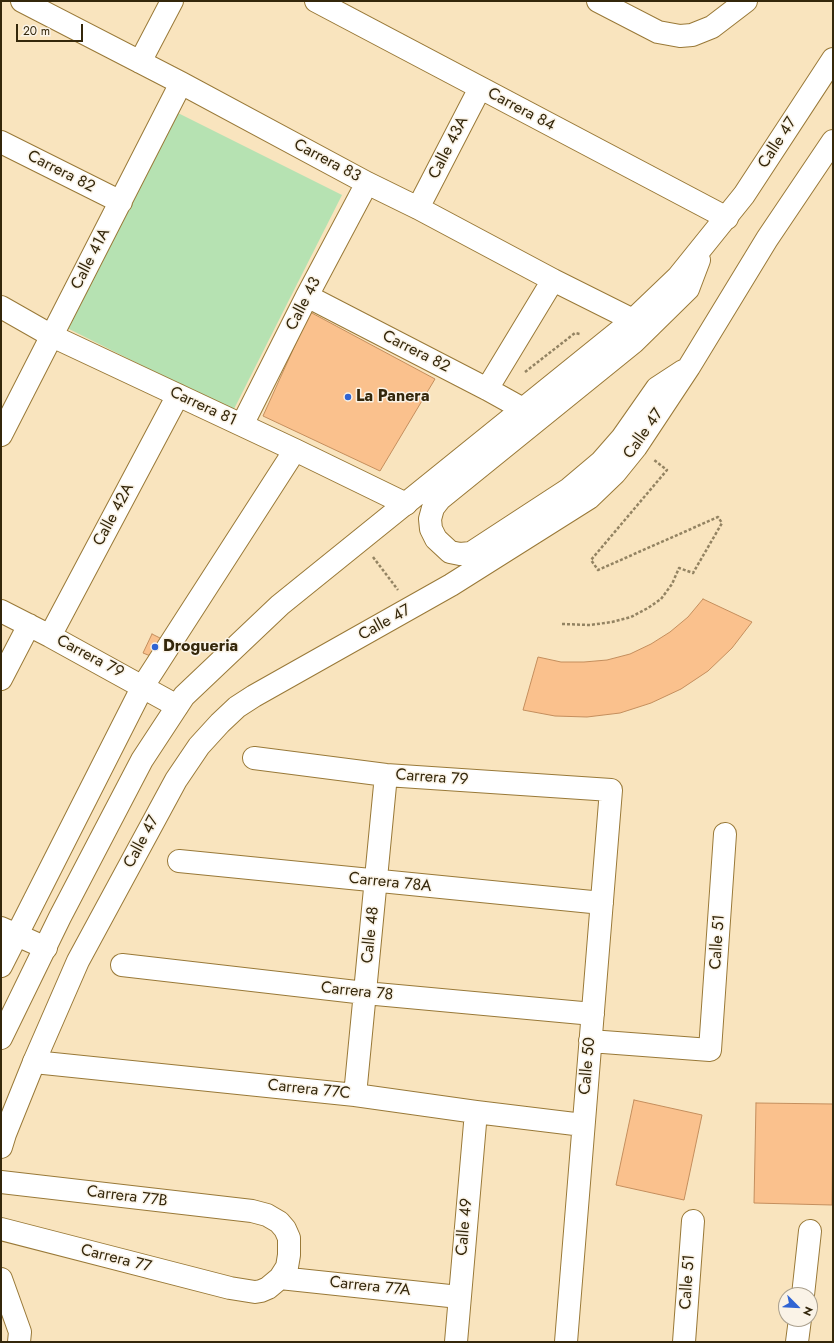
<!DOCTYPE html>
<html>
<head>
<meta charset="utf-8">
<style>
  body { margin:0 }
  #map { position:relative; width:834px; height:1343px; overflow:hidden; background:#f9e4be; font-family:Jost,sans-serif }
  canvas { display:block }
  .frame { position:absolute; inset:0; border:2px solid #34270b; pointer-events:none }
  .north { position:absolute; left:778px; top:1287px; width:40px; height:40px; box-sizing:border-box; background:#faf3e7; border:1px solid #aba18f; border-radius:50%; rotate:114deg; font-size:11px; font-weight:700; line-height:16px; text-align:center; color:#34270b }
  .north::after { content:''; display:block; margin:auto; width:14px; height:18px; background:#3064d3; clip-path:polygon(50% 0,100% 100%,50% 72%,0 100%) }
  .scale { position:absolute; left:16px; top:24px; width:67px; height:18px; box-sizing:border-box; border:2px solid #34270b; border-top:0; padding-left:5px; font-size:12px; line-height:14px; white-space:nowrap; color:#34270b; -webkit-text-stroke:3px #faf3e7; paint-order:stroke }
</style>
</head>
<body>
<div id="map">
<canvas width="834" height="1343"></canvas>
<div class="frame"></div>
<div class="north">N</div>
<div class="scale">20 m</div>
</div>
<script>
const ctx = document.querySelector('canvas').getContext('2d');
ctx.lineJoin = 'round';
function fill(path, color) { ctx.fillStyle = color; ctx.fill(path, 'evenodd'); }
const shape = rows => new Path2D(rows.map(r => 'M' + r).join(''));
function trace(path, color, width, dash) { ctx.strokeStyle = color; ctx.lineWidth = width; ctx.lineCap = dash ? 'butt' : 'round'; ctx.setLineDash(dash || []); ctx.stroke(path); }
function drawText(font, color, halo, rows, align = 'center') {
  ctx.font = font + ' Jost,sans-serif'; ctx.lineWidth = 3; ctx.setLineDash([]); ctx.textBaseline = 'middle'; ctx.strokeStyle = halo; ctx.fillStyle = color; for (const [text, x, y, turn = 0] of rows) {
    ctx.save(); ctx.translate(x, y); ctx.rotate((+turn || 0) * Math.PI / 180); ctx.textAlign = isNaN(turn) ? turn : align; if (halo) ctx.strokeText(text, 0, 0); ctx.fillText(text, 0, 0); ctx.restore();
  }
}
fill(shape([
  [176,112,342,195,233,411,67,328]
]), '#b6e2b2');
const building = shape([
  [310,312,435,379,380,471,263,416,310,312],
  [703,599,752,622,732,648,708,671,681,689,651,703,620,713,587,717,555,716,523,710,538,657,561,662,584,662,607,660,630,654,651,644,670,632,688,617,703,599],
  [152,634,166,641,158,659,143,653,152,634],
  [634,1100,702,1115,684,1200,616,1185,634,1100],
  [756,1103,833,1104,832,1205,754,1203,756,1103]
]);
fill(building, '#fac18d');
trace(building, '#c48e5d', 1);
const minor = shape([
  [22,1,181,83,367,183,418,208,553,280,633,320],
  [316,1,727,218],
  [598,1,658,32,680,36,692,35,712,27,746,1],
  [140,62,172,1],
  [1,142,121,202],
  [418,208,480,88],
  [307,296,487,389,523,409],
  [1,307,52,336,295,450,406,504],
  [487,389,553,280],
  [242,425,307,296,367,183],
  [1,435,181,83],
  [1,611,50,636,177,706],
  [50,636,178,395],
  [1,679,29,625],
  [254,758,386,775,611,790,566,1342],
  [179,861,602,903],
  [1,928,46,948],
  [122,965,365,993,593,1014],
  [1,966,143,686,295,450],
  [590,1041,710,1050,725,834],
  [34,1062,355,1095,476,1112,583,1125],
  [355,1095,386,775],
  [1,1182,252,1211,267,1215,279,1222,285,1229,289,1238,289,1255,287,1267,280,1278,268,1288,261,1291,255,1292,230,1288,1,1229],
  [280,1278,459,1297],
  [1,1279,20,1332,19,1342],
  [803,1295,810,1231],
  [456,1342,476,1112],
  [684,1342,693,1221],
  [797,1342,800,1319]
]);
const major = shape([
  [683,371,657,388,622,438,601,462,569,489,471,553,460,554,450,552,436,539,431,529,430,519,433,508,440,499,634,342,688,289,699,260],
  [1,1038,60,917,142,760,184,696,280,605,633,320,678,277,744,195,833,59],
  [1,1147,5,1134,34,1062,78,961,176,780,199,746,220,723,237,707,254,696,451,585,589,498,615,473,636,447,689,367,767,239,833,141]
]);
trace(minor, '#997938', 24);
trace(major, '#997938', 24);
trace(shape([
  [525,372,575,333,580,334],
  [373,557,398,590],
  [562,624,590,625,612,622,631,617,648,608,661,599,672,584,679,568,693,573,722,523,718,517,598,570,591,560,667,470,654,460]
]), '#938362', 2.5, [3, 2]);
trace(minor, '#fff', 22);
trace(major, '#fff', 22);
for (const [x, y, r, color] of [
  [348,397,4,"#3064d3"],
  [155,647,4,"#3064d3"]
]) { const dot = new Path2D(); dot.arc(x, y, r, 0, 2 * Math.PI); ctx.fillStyle = color; ctx.fill(dot); trace(dot, '#faf3e7', 1.5); }
drawText('16px', '#34270b', '#faf3e7', [
  ["Carrera 84",521,110,28],
  ["Calle 47",778,143,-57],
  ["Calle 43A",449,148,-63],
  ["Carrera 83",327,161,28],
  ["Carrera 82",61,172,27],
  ["Calle 41A",91,259,-63],
  ["Calle 43",304,304,-63],
  ["Carrera 82",416,352,27],
  ["Carrera 81",203,407,25],
  ["Calle 47",644,434,-55],
  ["Calle 42A",114,515,-62],
  ["Calle 47",385,623,-29],
  ["Carrera 79",90,657,28],
  ["Carrera 79",432,778,4],
  ["Calle 47",142,842,-62],
  ["Carrera 78A",390,883,6],
  ["Calle 48",371,935,-84],
  ["Calle 51",718,942,-86],
  ["Carrera 78",357,992,6],
  ["Calle 50",588,1066,-85],
  ["Carrera 77C",309,1090,6],
  ["Carrera 77B",127,1197,7],
  ["Calle 49",465,1227,-85],
  ["Carrera 77",116,1259,14],
  ["Calle 51",688,1282,-86],
  ["Carrera 77A",370,1287,6]
]);
drawText('bold 16px', '#34270b', '#faf3e7', [
  ["La Panera",356,397],
  ["Drogueria",163,647]
], 'left');
</script>
</body>
</html>
